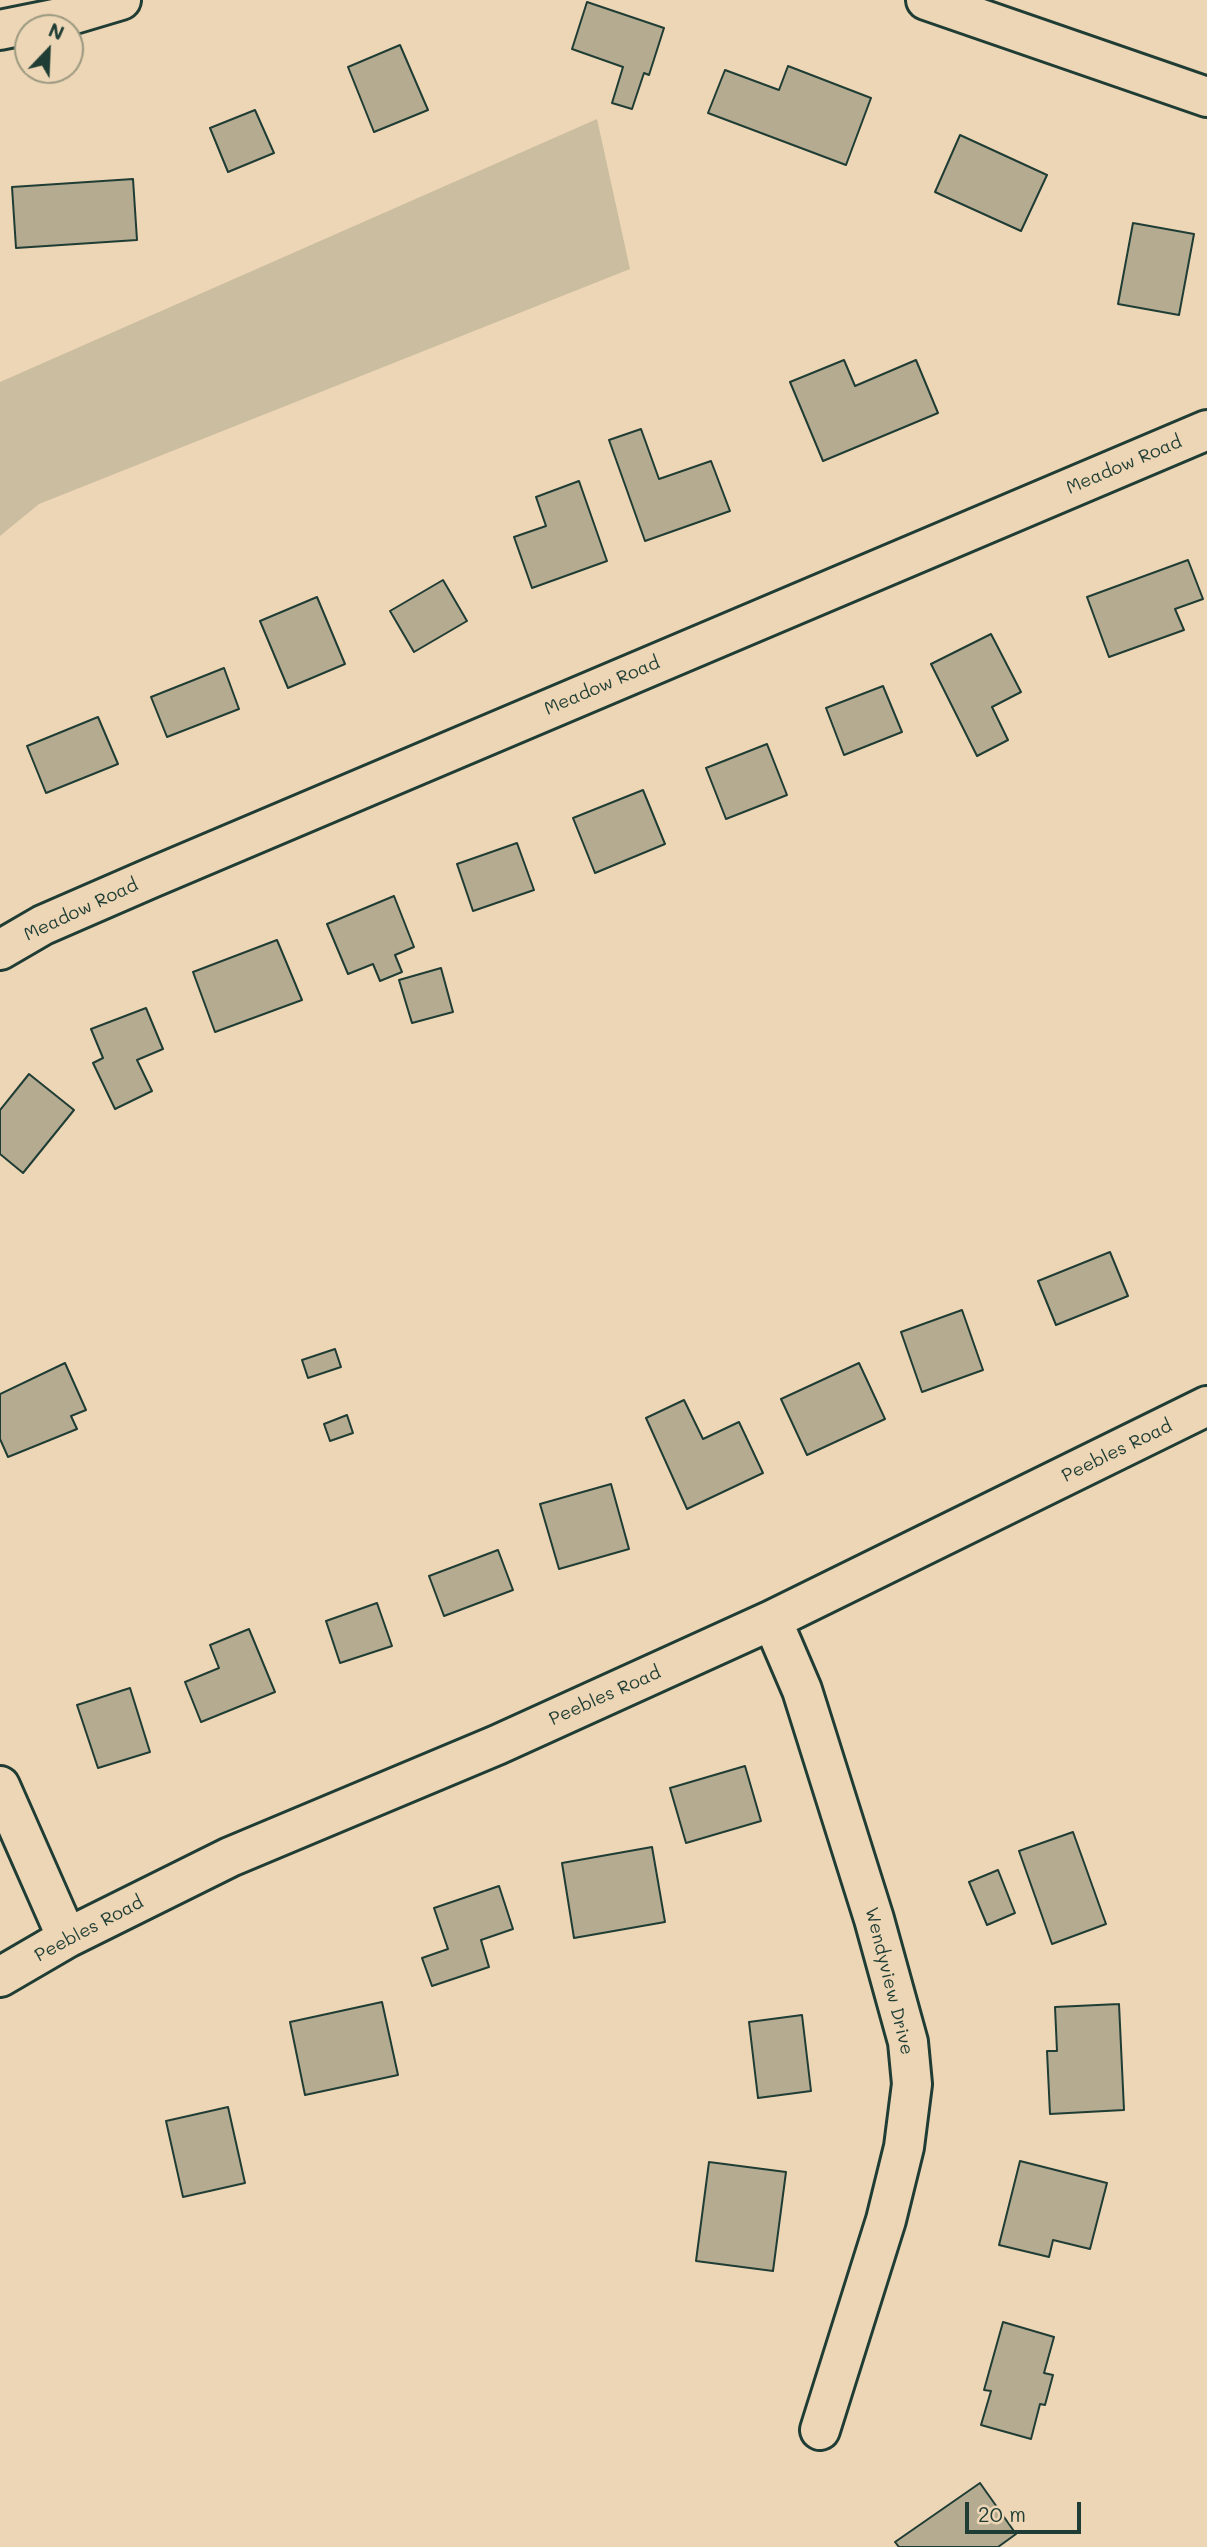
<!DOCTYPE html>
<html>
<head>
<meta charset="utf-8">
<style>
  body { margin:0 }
  #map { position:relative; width:1207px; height:2547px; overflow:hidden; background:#edd6b5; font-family:Mali,sans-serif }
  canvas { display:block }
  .north { position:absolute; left:14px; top:14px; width:70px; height:70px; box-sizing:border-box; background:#edd6b5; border:2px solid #9b9981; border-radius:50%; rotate:23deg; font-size:19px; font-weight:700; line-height:28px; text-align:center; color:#1f3d34 }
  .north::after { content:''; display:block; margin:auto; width:24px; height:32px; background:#1f3d34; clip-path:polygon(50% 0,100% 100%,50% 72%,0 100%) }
  .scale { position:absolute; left:965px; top:2502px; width:116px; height:32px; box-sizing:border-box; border:4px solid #1f3d34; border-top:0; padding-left:9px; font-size:21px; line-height:24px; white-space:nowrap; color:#1f3d34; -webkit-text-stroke:5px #edd6b5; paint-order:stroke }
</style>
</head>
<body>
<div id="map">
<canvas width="1207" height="2547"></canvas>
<div class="north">N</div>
<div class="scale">20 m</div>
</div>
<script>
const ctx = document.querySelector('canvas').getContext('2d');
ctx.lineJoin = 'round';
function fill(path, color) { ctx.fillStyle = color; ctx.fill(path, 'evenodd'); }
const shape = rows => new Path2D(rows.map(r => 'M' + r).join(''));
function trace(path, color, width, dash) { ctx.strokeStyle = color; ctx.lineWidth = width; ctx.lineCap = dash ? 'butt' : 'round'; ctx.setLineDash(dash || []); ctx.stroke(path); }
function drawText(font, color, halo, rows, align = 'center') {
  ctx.font = font + ' Mali,sans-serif'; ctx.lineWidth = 5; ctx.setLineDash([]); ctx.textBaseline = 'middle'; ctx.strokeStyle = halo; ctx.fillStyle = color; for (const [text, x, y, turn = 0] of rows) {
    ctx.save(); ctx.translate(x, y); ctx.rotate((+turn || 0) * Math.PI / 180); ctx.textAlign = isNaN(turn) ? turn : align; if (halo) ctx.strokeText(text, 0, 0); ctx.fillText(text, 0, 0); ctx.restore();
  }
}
fill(shape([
  [597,119,630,269,39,504,0,536,0,382]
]), '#cbbda0');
const building = shape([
  [587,2,664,28,649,75,644,73,632,109,612,103,623,67,572,49,587,2],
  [400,45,428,110,374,132,348,67,400,45],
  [788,66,871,98,846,165,708,113,725,70,779,90,788,66],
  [255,110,274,153,228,172,210,128,255,110],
  [960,135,1047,175,1021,231,935,192,960,135],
  [133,179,137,240,16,248,12,187,133,179],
  [1133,223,1194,234,1179,315,1118,304,1133,223],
  [844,360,855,386,916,360,938,413,823,461,790,382,844,360],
  [641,429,659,479,711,461,730,511,645,541,609,440,641,429],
  [579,481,607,561,532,588,514,537,546,526,536,497,579,481],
  [1188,560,1203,599,1175,609,1184,630,1109,657,1087,597,1188,560],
  [443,580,467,621,414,652,390,611,443,580],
  [317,597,345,664,288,688,260,621,317,597],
  [991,634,1021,692,992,707,1008,740,977,756,931,664,991,634],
  [224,668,239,709,167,737,151,697,224,668],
  [883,686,902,732,844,755,826,708,883,686],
  [98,717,118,764,46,793,27,746,98,717],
  [767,744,787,795,726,819,706,768,767,744],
  [643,790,665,844,595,873,573,818,643,790],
  [517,843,534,890,473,911,457,864,517,843],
  [394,896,414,947,395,955,402,972,380,981,373,964,348,974,327,924,394,896],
  [277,940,302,1000,215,1032,193,972,277,940],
  [441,968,453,1012,412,1023,399,980,441,968],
  [146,1008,163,1049,137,1060,152,1091,115,1109,93,1063,103,1058,91,1029,146,1008],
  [29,1074,74,1110,23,1173,0,1154,0,1110,29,1074],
  [1110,1252,1128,1296,1056,1325,1038,1281,1110,1252],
  [962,1310,983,1370,922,1392,901,1332,962,1310],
  [335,1349,341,1367,308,1378,302,1360,335,1349],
  [65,1363,86,1410,71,1416,77,1429,8,1457,0,1439,0,1394,65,1363],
  [859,1363,885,1419,807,1455,781,1399,859,1363],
  [684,1400,703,1439,739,1422,763,1473,687,1509,646,1418,684,1400],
  [347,1415,353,1433,330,1441,324,1424,347,1415],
  [611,1484,629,1549,559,1569,540,1504,611,1484],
  [498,1550,513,1590,444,1616,429,1576,498,1550],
  [377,1603,392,1646,340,1663,326,1621,377,1603],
  [249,1629,275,1692,201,1722,185,1682,219,1668,210,1645,249,1629],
  [130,1688,150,1752,98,1768,77,1705,130,1688],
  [745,1766,761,1821,686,1843,670,1788,745,1766],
  [1073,1832,1106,1924,1052,1944,1019,1851,1073,1832],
  [652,1847,665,1922,574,1938,562,1863,652,1847],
  [998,1870,1015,1913,987,1925,969,1882,998,1870],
  [499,1886,513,1929,481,1940,489,1967,432,1986,422,1958,448,1949,434,1908,499,1886],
  [382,2002,398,2075,305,2095,290,2022,382,2002],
  [1119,2004,1124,2110,1050,2114,1047,2051,1057,2051,1055,2007,1119,2004],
  [802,2015,811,2091,758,2098,749,2022,802,2015],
  [228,2107,245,2183,183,2197,166,2121,228,2107],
  [1020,2161,1107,2183,1090,2249,1053,2240,1049,2257,999,2245,1020,2161],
  [709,2162,786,2172,773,2271,696,2261,709,2162],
  [1003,2322,1054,2337,1044,2373,1053,2375,1045,2405,1040,2404,1031,2439,981,2425,991,2391,984,2390,1003,2322],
  [980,2483,1016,2534,998,2547,899,2547,895,2542,980,2483]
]);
fill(building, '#b4ab91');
trace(building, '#1f3d34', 2);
const minor = shape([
  [926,0,1207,97],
  [0,30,64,17,121,0],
  [0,950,43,925,151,878,1207,430],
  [772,1620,802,1690,874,1919,908,2042,912,2084,904,2147,886,2220,820,2430],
  [0,1786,67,1938],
  [0,1977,67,1938,230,1857,497,1745,772,1620,1207,1406]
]);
trace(minor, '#1f3d34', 44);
trace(minor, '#edd6b5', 38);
drawText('18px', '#1f3d34', '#edd6b5', [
  ["Meadow Road",1124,465,-23],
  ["Meadow Road",602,686,-23],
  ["Meadow Road",81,910,-25],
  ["Peebles Road",1117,1451,-26],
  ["Peebles Road",605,1696,-24],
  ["Peebles Road",89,1929,-28],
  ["Wendyview Drive",889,1981,76]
]);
</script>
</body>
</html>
